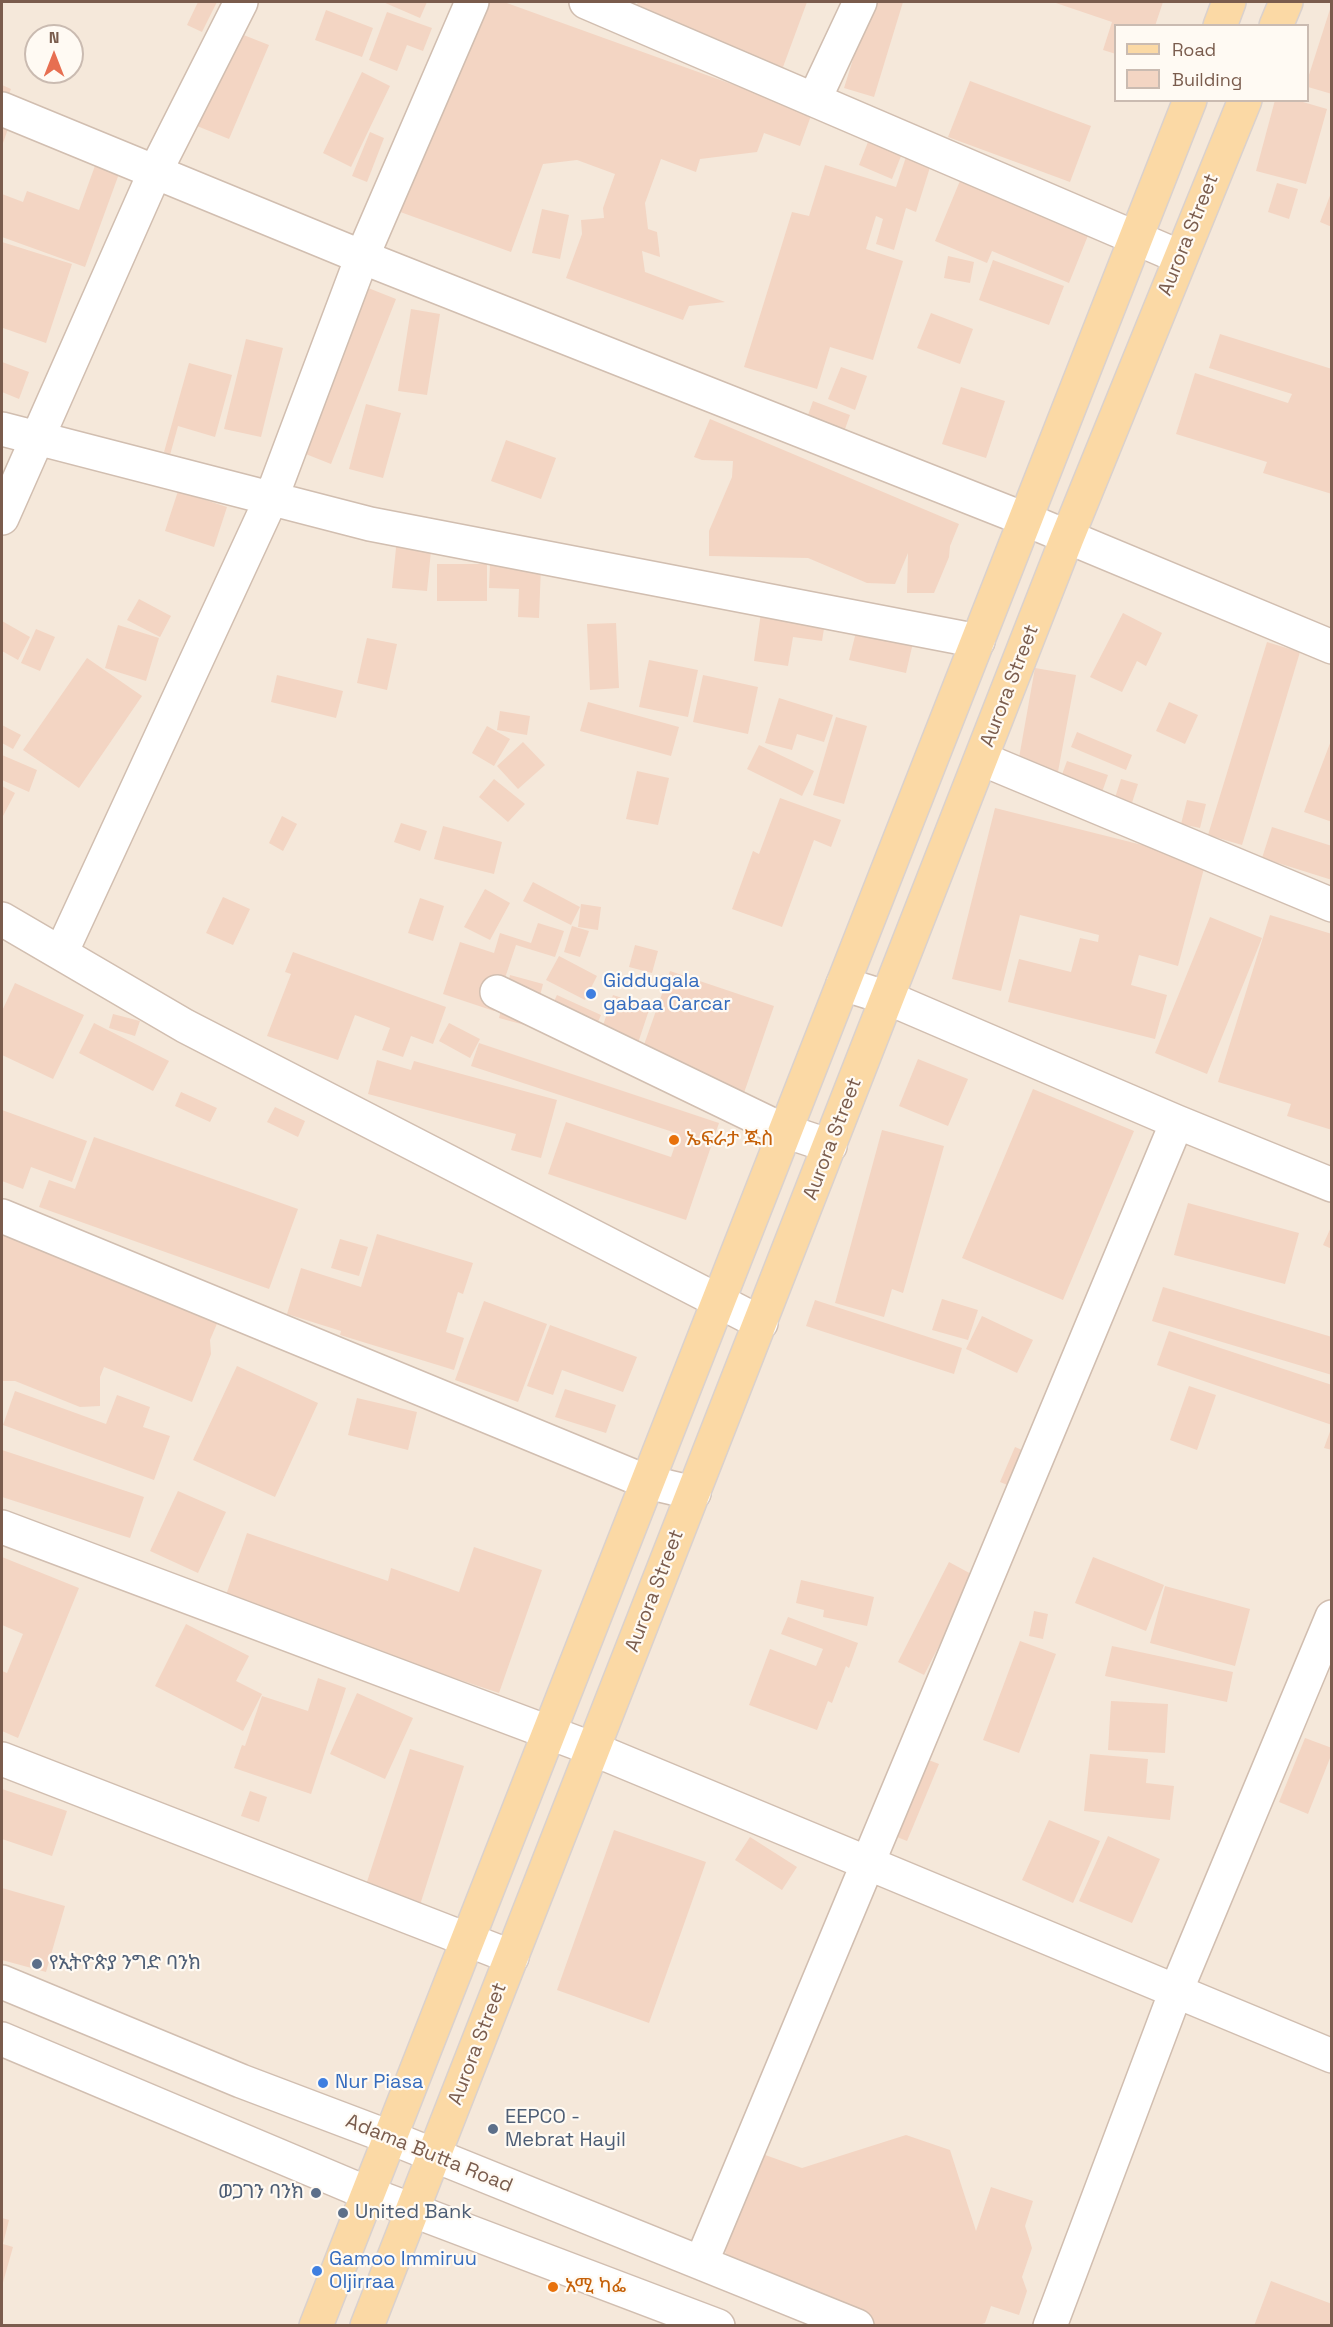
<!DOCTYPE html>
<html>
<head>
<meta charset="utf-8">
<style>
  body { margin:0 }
  #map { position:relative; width:1333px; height:2327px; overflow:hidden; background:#fdf6ec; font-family:"Space Grotesk",sans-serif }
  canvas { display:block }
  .frame { position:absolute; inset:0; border:3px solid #7a5c4d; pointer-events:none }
  .legend { position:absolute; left:1114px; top:24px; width:195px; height:78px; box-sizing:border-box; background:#fffaf3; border:2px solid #cabbb1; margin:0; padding:8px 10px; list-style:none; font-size:18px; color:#7a5c4d }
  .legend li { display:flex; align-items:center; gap:12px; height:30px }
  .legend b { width:30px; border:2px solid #cabbb1 }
  .north { position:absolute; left:24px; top:24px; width:60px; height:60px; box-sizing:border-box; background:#fffaf3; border:2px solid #cabbb1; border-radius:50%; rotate:0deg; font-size:16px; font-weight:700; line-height:24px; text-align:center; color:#7a5c4d }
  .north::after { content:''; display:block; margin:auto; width:21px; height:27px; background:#e76f51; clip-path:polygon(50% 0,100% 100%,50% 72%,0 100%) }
</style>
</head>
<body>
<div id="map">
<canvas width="1333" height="2327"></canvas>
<div class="frame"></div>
<ul class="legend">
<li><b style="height:8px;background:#fbd9a5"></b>Road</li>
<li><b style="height:16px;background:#f3d5c3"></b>Building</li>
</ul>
<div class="north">N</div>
</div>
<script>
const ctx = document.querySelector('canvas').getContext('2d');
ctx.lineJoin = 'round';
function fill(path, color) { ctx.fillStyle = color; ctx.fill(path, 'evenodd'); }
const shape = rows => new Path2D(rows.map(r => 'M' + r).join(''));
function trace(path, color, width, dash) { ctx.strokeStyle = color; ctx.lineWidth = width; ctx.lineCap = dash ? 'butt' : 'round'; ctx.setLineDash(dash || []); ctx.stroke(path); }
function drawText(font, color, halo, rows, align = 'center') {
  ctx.font = font + ' "Space Grotesk","Noto Sans Ethiopic",sans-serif'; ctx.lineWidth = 4.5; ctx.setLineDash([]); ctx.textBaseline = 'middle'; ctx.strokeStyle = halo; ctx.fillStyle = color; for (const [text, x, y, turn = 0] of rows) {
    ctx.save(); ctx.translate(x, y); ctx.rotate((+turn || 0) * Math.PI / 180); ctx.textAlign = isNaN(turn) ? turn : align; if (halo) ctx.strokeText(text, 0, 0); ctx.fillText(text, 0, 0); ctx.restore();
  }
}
fill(shape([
  [2,2,1331,2,1331,2325,2,2325],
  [1116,26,1308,26,1308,100,1116,100],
  [36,36,72,36,72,72,36,72]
]), '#f5e8da');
fill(shape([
  [198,2,217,2,202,32,187,25],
  [383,2,427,2,420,18],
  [468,2,504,2,812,113,800,146,764,133,757,152,700,159,696,172,661,159,645,203,648,229,657,232,660,257,642,251,645,272,725,302,689,306,683,320,566,278,582,234,581,220,604,218,603,208,615,174,577,160,543,164,511,252,392,209],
  [638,2,807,2,783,67,633,15],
  [871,2,903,2,874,97,844,88],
  [1053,2,1163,2,1155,26,1116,26,1116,54,1103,50,1112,22],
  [1332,3,1332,94,1308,87,1308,78],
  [326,10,373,28,362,57,315,40],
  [387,12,432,28,423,51,407,45,397,71,369,60],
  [236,32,269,45,229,139,197,126],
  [362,72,390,86,351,167,323,153],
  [970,81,1091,126,1070,182,948,137],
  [2,85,11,89,4,105,2,104],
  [1275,100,1296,100,1327,109,1306,184,1256,171],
  [2,120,10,123,2,146],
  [370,132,384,138,367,182,352,176],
  [868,142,901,156,892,179,859,165],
  [906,157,931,164,916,212,906,208,894,250,876,244,883,219,876,216,866,249,903,261,873,360,830,347,817,389,744,367,792,212,809,216,825,165,896,187],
  [96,163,120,171,85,267,2,237,2,194,23,202,27,191,79,210],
  [962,176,1091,228,1069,283,992,251,987,263,935,241],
  [1277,183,1298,189,1289,219,1268,212],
  [1331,193,1332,193,1332,227,1320,222],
  [542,209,569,215,560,259,532,253],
  [2,242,72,264,46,343,3,328,2,333],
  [948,256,974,262,970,283,944,278],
  [993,260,1064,286,1049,325,979,300],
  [348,280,396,299,331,464,283,445],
  [411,309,440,314,427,395,398,391],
  [931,313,973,329,960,364,917,348],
  [1220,334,1332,369,1332,494,1263,473,1267,462,1176,434,1195,373,1288,403,1292,394,1209,368],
  [246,339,283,348,261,437,224,429],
  [2,362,29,372,19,399,2,392],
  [189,363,232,375,215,437,178,426,170,455,164,452],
  [841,367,867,376,855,410,828,399],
  [961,387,1005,401,986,458,942,444],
  [813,401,850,415,840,443,803,429],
  [366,404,401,413,383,478,349,469],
  [710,419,959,524,950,546,949,557,934,593,907,593,908,553,895,584,867,583,808,558,709,556,709,531,732,477,733,461,702,460,694,457],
  [506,440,556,458,541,499,491,481],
  [178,491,227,507,214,547,165,531],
  [398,528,433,531,427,591,392,588],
  [437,564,487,564,487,601,437,601],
  [490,564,541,566,539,618,518,617,519,589,489,588],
  [139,599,171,616,160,637,127,620],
  [762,606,826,616,822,641,793,637,788,666,754,661],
  [1123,613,1162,633,1146,666,1137,661,1122,692,1090,677],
  [859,620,915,634,906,673,849,660],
  [2,621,30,637,18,660,2,651],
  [616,623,619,688,590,690,587,624],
  [118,625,159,638,146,681,105,668],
  [36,629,55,637,40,671,21,663],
  [367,638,397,644,387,690,357,683],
  [1267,642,1300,652,1242,845,1208,835],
  [87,658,142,696,79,788,23,750],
  [649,660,698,670,688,717,639,707],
  [1035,668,1076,675,1057,777,1017,769],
  [277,675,343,691,336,718,271,702],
  [703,675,758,687,748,734,693,722],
  [779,698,833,715,824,742,797,734,792,750,765,743],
  [588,702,679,727,671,756,580,731],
  [1169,702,1198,715,1185,744,1156,731],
  [500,711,530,716,527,735,497,730],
  [836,717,867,726,844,804,813,795],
  [2,725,21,735,13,749,2,743],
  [487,726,510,739,494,766,472,753],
  [1077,732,1132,755,1126,770,1071,747],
  [1332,738,1332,822,1304,812],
  [523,742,545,765,518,789,497,766],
  [759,745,814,771,802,796,747,769],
  [2,755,37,770,29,792,2,780],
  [1067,761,1108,775,1101,795,1060,780],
  [637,771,669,778,658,825,626,819],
  [494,779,525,804,508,822,479,797],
  [1121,779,1138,784,1130,809,1113,804],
  [2,786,15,793,2,818],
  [780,798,841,820,831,847,814,840,782,927,732,909,753,851,759,854],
  [1187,800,1206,804,1200,828,1181,824],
  [995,808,1206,861,1178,966,1139,955,1131,985,1167,995,1155,1039,1008,1002,1019,959,1071,972,1080,938,1098,942,1099,935,1020,915,1001,991,952,979],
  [282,816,297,824,283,851,269,843],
  [401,823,427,831,420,851,394,842],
  [443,826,502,842,494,874,434,859],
  [1272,827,1332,846,1332,880,1262,858],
  [533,882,580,907,571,925,523,901],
  [485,889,510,903,490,940,464,927],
  [223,897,250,909,233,945,206,933],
  [420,898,444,906,433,941,408,933],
  [581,904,601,907,598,930,578,927],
  [1270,915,1332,934,1332,1130,1287,1116,1291,1104,1218,1082],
  [1210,917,1262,938,1207,1074,1155,1053],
  [538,923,564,931,555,957,516,945,494,1011,443,994,460,942,494,953,500,933,531,943],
  [572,926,589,931,580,957,564,952],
  [635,945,658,951,652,973,629,967],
  [293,952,446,1007,433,1044,411,1036,403,1057,382,1050,390,1028,355,1015,338,1060,267,1036,291,974,285,972],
  [559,956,597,976,585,1000,546,980],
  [670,971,774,1006,736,1116,685,1094,633,1076],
  [510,975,543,984,532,1027,499,1018],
  [15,983,84,1015,53,1079,2,1055,2,1011],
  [557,995,601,1015,587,1047,542,1027],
  [613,995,650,1007,632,1061,595,1050],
  [113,1014,140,1021,135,1036,109,1028],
  [94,1023,169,1061,153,1091,79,1053],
  [449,1023,480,1039,470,1058,439,1041],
  [479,1043,719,1123,686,1220,548,1174,566,1122,671,1157,679,1134,471,1066],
  [918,1059,968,1079,948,1126,899,1106],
  [377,1060,411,1070,414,1061,557,1100,541,1158,511,1150,516,1134,368,1094],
  [1033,1089,1134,1131,1063,1300,962,1258],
  [181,1092,217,1108,210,1122,175,1106],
  [275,1107,305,1121,298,1137,267,1122],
  [2,1110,87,1141,72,1182,31,1167,23,1189,2,1181],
  [882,1130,944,1146,903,1293,892,1289,884,1317,835,1303],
  [94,1137,298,1209,269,1289,39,1207,49,1180,75,1189],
  [1188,1203,1299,1233,1285,1284,1174,1255],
  [1332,1225,1332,1249,1323,1245],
  [2,1233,219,1319,210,1340,211,1354,192,1402,104,1367,100,1377,100,1406,80,1407,15,1381,2,1381],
  [377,1234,473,1263,463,1294,458,1292,446,1332,464,1338,454,1370,340,1335,341,1331,287,1314,301,1268,361,1287],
  [340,1239,368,1247,359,1276,331,1268],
  [1163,1287,1332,1337,1332,1375,1152,1321],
  [942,1299,978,1310,968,1340,932,1330],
  [815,1300,962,1348,954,1374,806,1326],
  [484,1301,547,1324,518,1402,455,1380],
  [982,1316,1033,1340,1017,1373,966,1349],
  [550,1325,637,1357,623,1392,562,1370,553,1395,527,1386],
  [1169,1331,1332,1385,1332,1425,1157,1365],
  [237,1366,318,1403,275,1497,193,1460],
  [1189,1386,1216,1395,1197,1450,1170,1440],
  [565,1389,616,1405,606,1433,555,1417],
  [15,1391,106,1424,117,1395,150,1407,143,1427,170,1436,154,1480,3,1425],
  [357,1398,417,1412,408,1450,348,1435],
  [1332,1426,1332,1450,1324,1448],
  [1015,1447,1041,1458,1027,1493,1000,1482],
  [2,1450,144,1497,130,1538,2,1497],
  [178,1491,226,1512,198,1573,150,1551],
  [247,1533,388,1581,391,1568,459,1592,474,1547,542,1570,499,1693,362,1647,221,1610],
  [2,1557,79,1588,18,1738,2,1731,2,1671,7,1673,23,1634,2,1625],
  [1093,1557,1164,1585,1146,1631,1075,1603],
  [949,1562,975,1576,924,1675,898,1662],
  [801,1580,874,1597,867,1626,823,1617,824,1610,796,1603],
  [1165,1586,1250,1609,1235,1666,1150,1643],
  [1034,1611,1048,1614,1043,1639,1029,1636],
  [788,1617,858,1643,849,1668,846,1666,832,1703,828,1701,817,1730,749,1705,770,1649,816,1666,823,1649,781,1634],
  [186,1624,249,1656,236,1681,262,1694,243,1731,155,1686],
  [1020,1641,1056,1654,1019,1753,983,1740],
  [1112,1646,1233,1672,1227,1702,1105,1676],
  [318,1678,346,1688,311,1794,234,1768,242,1745,245,1746,262,1696,308,1711],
  [357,1693,413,1718,385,1779,330,1754],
  [1111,1701,1168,1704,1165,1753,1108,1750],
  [1305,1738,1332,1748,1332,1753,1308,1814,1279,1802],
  [410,1749,464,1766,420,1905,365,1888],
  [908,1752,939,1764,907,1841,877,1829],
  [1090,1754,1148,1759,1146,1783,1174,1786,1170,1820,1084,1811],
  [2,1789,67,1811,52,1856,2,1839],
  [250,1791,267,1797,259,1822,241,1816],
  [1049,1820,1100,1841,1073,1903,1022,1880],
  [614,1830,706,1862,649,2023,557,1990],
  [1108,1836,1160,1859,1132,1923,1079,1901],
  [750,1837,797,1867,782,1890,735,1860],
  [2,1888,65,1906,46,1972,2,1960],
  [906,2135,950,2150,976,2231,991,2187,1033,2201,1025,2226,1032,2248,1022,2277,1027,2291,1019,2315,991,2306,985,2323,976,2326,810,2326,805,2312,841,2301,729,2263,721,2239,751,2150,802,2168],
  [2,2218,9,2220,3,2244,13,2247,2,2286],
  [1271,2281,1332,2304,1332,2326,1254,2326]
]), '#f3d5c3');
const minor = shape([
  [586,2,1180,257],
  [814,100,860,2],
  [2,109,362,257,1027,520,1332,647],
  [2,429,370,524,978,641],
  [2,518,155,172,241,2],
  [982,759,1332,905],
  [2,919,185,1026,761,1323],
  [61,953,271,499,362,257,472,2],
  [843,984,888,998,1177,1122,1332,1185],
  [497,992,785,1131,830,1146],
  [2,1216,647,1482,694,1493],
  [2,1527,593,1749,1332,2056],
  [2,1759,512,1957],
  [2,1982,241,2081,389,2137,857,2326],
  [2,2039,367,2193,718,2326],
  [701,2263,1177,1122],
  [1050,2326,1176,1991,1332,1617]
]);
const major = shape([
  [1220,26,1229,2],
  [1276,26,1286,2],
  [316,2326,1190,100],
  [367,2326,1067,538,1245,100]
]);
trace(minor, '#d1beb0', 36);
trace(major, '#dad1cd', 36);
trace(minor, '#fff', 33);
trace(major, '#fbd9a5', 33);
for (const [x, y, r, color] of [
  [591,994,6,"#3f7fe0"],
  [674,1140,6,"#e8710a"],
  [37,1964,6,"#5c6f8a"],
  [323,2083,6,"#3f7fe0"],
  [493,2129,6,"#5c6f8a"],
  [316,2193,6,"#5c6f8a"],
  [343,2213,6,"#5c6f8a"],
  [317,2271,6,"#3f7fe0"],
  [553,2287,6,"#e8710a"]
]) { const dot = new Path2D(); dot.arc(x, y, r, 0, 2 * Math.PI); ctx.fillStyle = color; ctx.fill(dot); trace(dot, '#fffaf3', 2); }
drawText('20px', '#7a5c4d', '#fffaf3', [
  ["Aurora Street",1189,235,-68],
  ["Aurora Street",1010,686,-69],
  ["Aurora Street",833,1139,-69],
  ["Aurora Street",655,1591,-69],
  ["Aurora Street",478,2044,-69],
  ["Adama Butta Road",429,2154,22]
]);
drawText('20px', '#366cbe', '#fffaf3', [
  ["Giddugala",603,982],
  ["gabaa Carcar",603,1005],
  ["Nur Piasa",335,2083],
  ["Gamoo Immiruu",329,2260],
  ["Oljirraa",329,2283]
], 'left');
drawText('20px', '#c56008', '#fffaf3', [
  ["ኤፍራታ ጁስ",686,1140],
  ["አሚ ካፌ",565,2287]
], 'left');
drawText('20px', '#4e5e75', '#fffaf3', [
  ["የኢትዮጵያ ንግድ ባንክ",49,1964],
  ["EEPCO -",505,2118],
  ["Mebrat Hayil",505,2141],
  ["ወጋገን ባንክ",304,2193,"right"],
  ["United Bank",355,2213]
], 'left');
</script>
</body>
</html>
